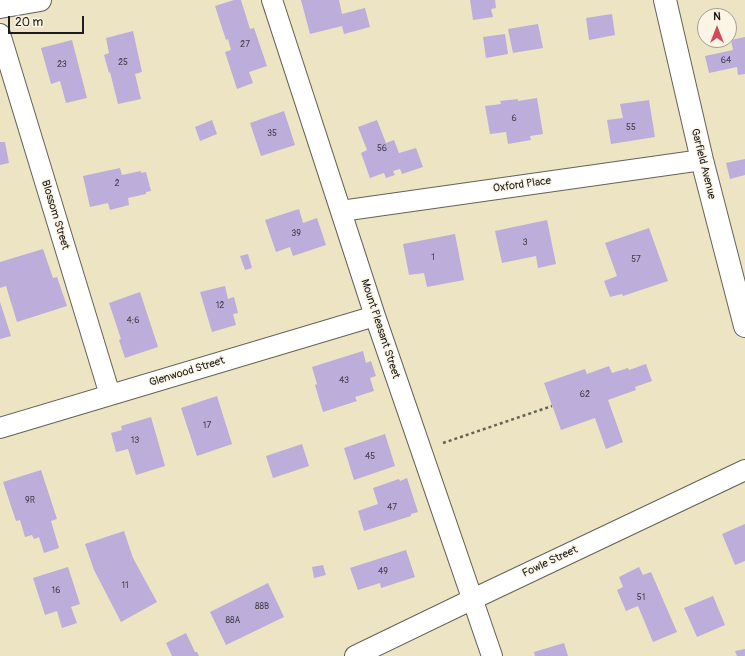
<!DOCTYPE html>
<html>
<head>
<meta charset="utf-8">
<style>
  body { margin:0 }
  #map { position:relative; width:745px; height:656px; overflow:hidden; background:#ede4c4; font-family:Pangolin,sans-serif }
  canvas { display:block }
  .north { position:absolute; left:697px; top:8px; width:40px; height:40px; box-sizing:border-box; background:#fcf5e5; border:1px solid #a29e95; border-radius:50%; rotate:0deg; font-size:11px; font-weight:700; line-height:16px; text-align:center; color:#1c1c1c }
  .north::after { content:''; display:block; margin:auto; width:14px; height:18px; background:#d1495b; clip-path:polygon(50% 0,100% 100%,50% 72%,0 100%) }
  .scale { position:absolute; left:8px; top:16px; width:76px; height:18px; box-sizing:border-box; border:2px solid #1c1c1c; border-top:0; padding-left:5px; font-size:12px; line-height:14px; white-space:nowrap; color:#1c1c1c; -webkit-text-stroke:3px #fcf5e5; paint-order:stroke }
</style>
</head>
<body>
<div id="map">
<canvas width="745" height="656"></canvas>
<div class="north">N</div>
<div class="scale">20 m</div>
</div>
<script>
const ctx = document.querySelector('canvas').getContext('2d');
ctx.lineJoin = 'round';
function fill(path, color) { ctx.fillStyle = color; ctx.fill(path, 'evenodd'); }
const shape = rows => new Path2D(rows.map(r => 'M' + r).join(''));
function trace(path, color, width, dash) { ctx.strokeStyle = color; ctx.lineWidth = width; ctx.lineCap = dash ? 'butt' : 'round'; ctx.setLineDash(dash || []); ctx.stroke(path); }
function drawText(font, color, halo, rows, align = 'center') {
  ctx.font = font + ' Pangolin,sans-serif'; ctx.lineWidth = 3; ctx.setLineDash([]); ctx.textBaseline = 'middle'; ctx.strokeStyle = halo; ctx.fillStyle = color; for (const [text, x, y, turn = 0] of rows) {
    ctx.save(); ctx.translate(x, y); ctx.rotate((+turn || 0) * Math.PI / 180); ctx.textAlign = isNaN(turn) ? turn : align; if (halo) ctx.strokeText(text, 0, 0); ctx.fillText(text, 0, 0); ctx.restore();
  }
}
fill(shape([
  [234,0,241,0,250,29,254,28,267,66,249,72,253,83,237,89,225,52,231,50,228,39,226,40,215,6],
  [301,0,339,0,342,14,365,8,370,27,344,34,342,26,310,34],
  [470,0,495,0,496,8,491,9,493,17,473,20],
  [612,14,615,35,589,40,586,18],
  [538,24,543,48,513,53,508,29],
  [133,31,142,72,135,74,141,99,118,104,110,72,109,73,104,55,109,53,106,38],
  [505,34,508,54,486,58,483,37],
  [745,37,745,74,738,75,737,67,709,73,705,56,733,50,731,40],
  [72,40,87,98,66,103,60,81,51,84,41,48],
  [537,98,543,134,530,136,531,140,508,144,506,132,490,134,485,106,501,104,500,101,518,99,518,101],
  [649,100,655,137,611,144,607,120,623,118,620,104],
  [284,111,295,145,261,156,250,123],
  [212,120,217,134,200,141,195,127],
  [377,120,386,143,394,140,399,153,416,148,423,167,402,174,400,169,393,171,395,175,386,178,384,173,370,178,361,153,367,150,358,127],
  [0,142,5,142,9,163,0,165],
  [745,159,745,175,730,179,726,163],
  [120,168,122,175,141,171,141,173,146,172,151,191,146,192,146,194,128,198,129,205,110,210,108,203,90,207,83,176],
  [299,209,303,223,317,218,326,245,293,256,290,247,276,252,265,220],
  [547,220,556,264,538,268,536,256,502,263,495,231],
  [649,228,668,281,623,296,622,294,610,297,604,281,617,276,605,243],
  [455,234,464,280,427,287,424,273,409,275,403,244],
  [43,249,53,278,57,277,67,306,17,322,6,286,0,288,0,262],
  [248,254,252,268,245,270,240,256],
  [225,286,228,299,234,297,238,313,233,314,236,325,212,332,200,292],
  [140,292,158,347,125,358,119,340,121,339,109,303],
  [0,302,11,336,0,339],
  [363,351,366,363,371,361,376,376,370,378,374,391,355,397,357,401,323,412,315,385,317,384,312,367],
  [646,364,652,381,635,387,636,390,608,400,623,442,606,449,595,418,561,430,544,383,585,369,587,374,609,366,612,373,628,368,629,370],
  [217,396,232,444,197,456,181,408],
  [151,417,165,466,136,475,128,449,116,452,111,433,122,430,121,426],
  [385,434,395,466,354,480,344,448],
  [302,444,309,466,273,478,266,456],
  [41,470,57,519,51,521,59,548,44,553,39,537,34,539,32,535,25,537,20,520,16,521,3,482],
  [407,478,418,512,411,514,411,516,364,531,358,511,378,504,373,488,399,479,400,481],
  [745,524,745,561,735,565,722,534],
  [124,531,133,558,157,602,121,622,94,570,85,544],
  [406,550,415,577,381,588,380,583,358,590,350,568],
  [323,565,326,575,314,578,312,567],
  [68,567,80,604,71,607,77,623,62,628,57,611,45,615,33,578],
  [639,567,643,575,651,572,677,632,653,642,638,606,626,611,617,590,623,587,619,577],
  [268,583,284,617,226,645,210,612],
  [713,596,725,625,697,637,684,608],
  [186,633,195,652,197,652,199,656,172,656,166,643],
  [564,643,568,656,535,656,534,652],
  [745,649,745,656,737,656,735,651]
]), '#bcadda');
const minor = shape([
  [272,0,375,316,492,656],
  [0,34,110,395],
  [341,211,702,160],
  [0,428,375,316],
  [355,656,473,599,745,470]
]);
const tertiary = shape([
  [665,0,702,160,745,326],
  [0,7,40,0]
]);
trace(minor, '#656257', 22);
trace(tertiary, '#656257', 24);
trace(shape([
  [443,443,552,406]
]), '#656257', 2.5, [3, 3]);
trace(minor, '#fff', 20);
trace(tertiary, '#fff', 22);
drawText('9px', '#44404c', null, [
  ["27",245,45],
  ["64",726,61],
  ["25",123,63],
  ["23",62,65],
  ["6",514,119],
  ["55",631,128],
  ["35",272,134],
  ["56",382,149],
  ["2",117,184],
  ["39",296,234],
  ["3",525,243],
  ["1",433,258],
  ["57",636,260],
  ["12",220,306],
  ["4;6",133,321],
  ["43",344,381],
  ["62",585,395],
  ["17",207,426],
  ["13",135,441],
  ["45",370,457],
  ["9R",30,501],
  ["47",392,508],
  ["49",383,572],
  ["11",125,586],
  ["16",56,591],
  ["51",641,598],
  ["88B",262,607],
  ["88A",233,621]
]);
drawText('11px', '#1c1c1c', '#fcf5e5', [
  ["Garfield Avenue",703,164,76],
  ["Oxford Place",522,185,-8],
  ["Blossom Street",55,215,73],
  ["Mount Pleasant Street",380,329,72],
  ["Glenwood Street",187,372,-17],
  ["Fowle Street",550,562,-25]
]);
</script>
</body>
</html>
